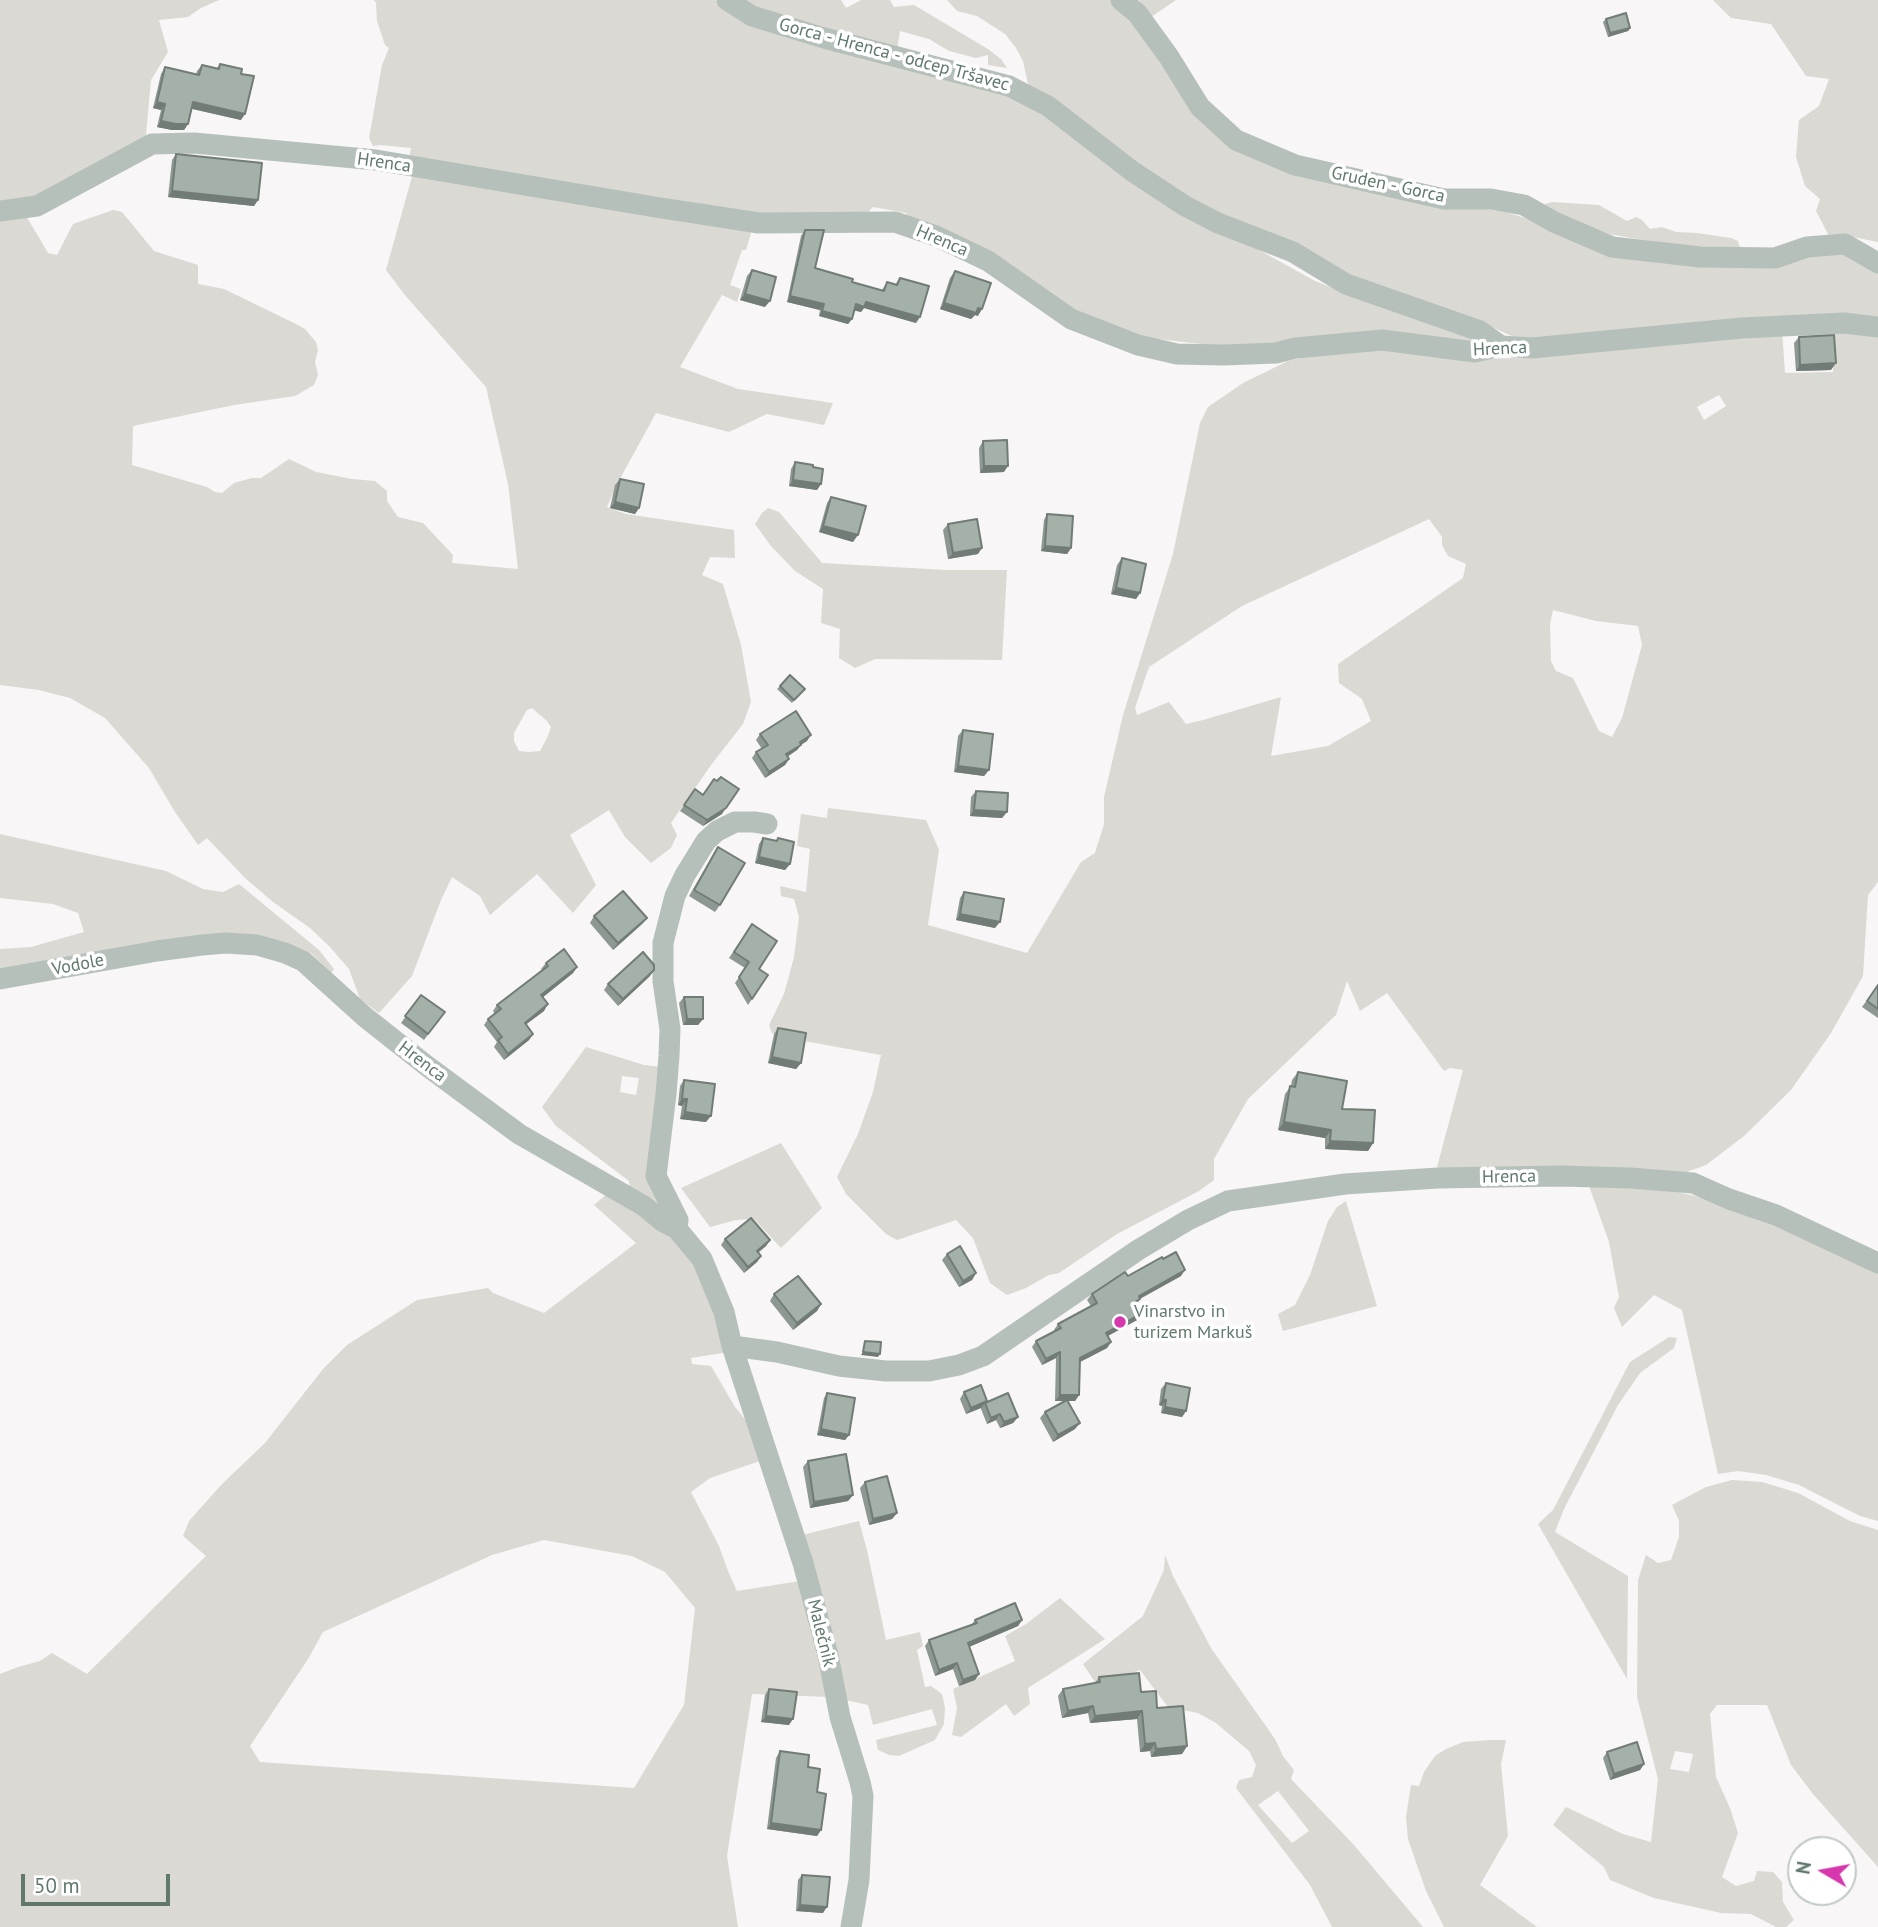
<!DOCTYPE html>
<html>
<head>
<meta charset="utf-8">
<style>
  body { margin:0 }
  #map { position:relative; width:1878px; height:1927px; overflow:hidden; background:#f8f6f6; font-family:"PT Sans",sans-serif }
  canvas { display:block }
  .north { position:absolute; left:1787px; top:1836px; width:70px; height:70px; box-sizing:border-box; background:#fff; border:2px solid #c0c9c5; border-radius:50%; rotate:280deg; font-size:19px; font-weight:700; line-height:28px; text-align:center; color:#61796d }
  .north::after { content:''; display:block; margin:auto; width:24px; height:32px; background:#d737ac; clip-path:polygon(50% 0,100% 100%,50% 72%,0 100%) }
  .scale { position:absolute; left:21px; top:1874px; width:149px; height:32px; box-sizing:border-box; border:4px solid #61796d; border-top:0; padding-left:9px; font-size:21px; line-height:24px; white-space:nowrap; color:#61796d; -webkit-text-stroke:5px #fff; paint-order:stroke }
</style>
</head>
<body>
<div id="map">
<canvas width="1878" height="1927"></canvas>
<div class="north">N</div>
<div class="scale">50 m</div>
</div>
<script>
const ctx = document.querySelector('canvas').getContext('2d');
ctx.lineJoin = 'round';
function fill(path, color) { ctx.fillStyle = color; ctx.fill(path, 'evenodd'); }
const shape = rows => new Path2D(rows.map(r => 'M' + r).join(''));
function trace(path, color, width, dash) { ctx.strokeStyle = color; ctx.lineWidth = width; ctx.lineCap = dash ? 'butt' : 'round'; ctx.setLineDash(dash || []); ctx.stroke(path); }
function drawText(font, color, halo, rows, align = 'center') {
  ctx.font = font + ' "PT Sans",sans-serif'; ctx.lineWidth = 7; ctx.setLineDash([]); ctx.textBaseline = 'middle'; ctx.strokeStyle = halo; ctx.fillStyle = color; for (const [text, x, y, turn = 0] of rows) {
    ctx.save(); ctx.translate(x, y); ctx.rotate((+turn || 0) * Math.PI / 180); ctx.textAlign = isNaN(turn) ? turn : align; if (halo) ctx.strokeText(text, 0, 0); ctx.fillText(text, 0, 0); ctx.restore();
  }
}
fill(shape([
  [0,0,219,0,201,8,188,17,159,20,168,52,151,80,145,146,19,203,0,205],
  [374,0,715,0,740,16,1011,91,1178,205,1315,281,1356,297,1474,335,1471,341,1298,343,1219,346,1149,338,1071,309,908,217,906,213,873,207,864,216,780,216,409,159,411,148,380,145,373,146,369,138,382,65,389,48,385,45,377,21,376,3],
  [738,0,841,0,846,8,861,0,890,0,894,7,914,5,988,49,1001,59,1007,68,988,65,988,55,976,58,949,51,929,39,900,31,897,51,791,25],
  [947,0,1115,0,1225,136,1480,208,1506,212,1541,223,1618,254,1828,249,1878,259,1878,323,1542,341,1516,338,1483,323,1403,299,1183,197,1036,91,1028,84,1023,61,1016,48,1005,34,977,16,957,11],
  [1139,0,1176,0,1151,17],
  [1713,0,1878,0,1878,242,1848,236,1829,236,1816,211,1820,199,1805,186,1796,157,1799,120,1819,106,1829,79,1806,76,1771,24,1731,18],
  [413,173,747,227,751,233,746,250,742,250,730,285,741,289,737,302,722,295,680,367,738,389,833,403,824,425,767,414,729,432,656,413,616,486,607,507,626,514,734,530,735,558,710,557,702,575,723,584,741,645,751,702,743,724,711,765,671,823,677,835,671,848,651,863,625,837,609,810,570,835,596,885,573,913,537,874,490,915,480,896,452,877,441,900,412,976,379,1013,360,999,349,969,330,947,310,928,273,902,245,878,207,838,198,845,175,812,149,768,105,718,70,698,39,690,0,685,0,217,25,214,48,253,57,255,73,224,113,210,122,212,154,251,198,265,198,284,224,289,296,324,305,329,316,342,318,350,315,362,318,375,314,385,295,396,234,405,133,426,132,465,207,487,215,492,222,493,234,483,252,478,261,478,289,459,316,472,352,479,375,481,387,491,387,501,398,517,423,523,453,555,452,563,518,569,508,484,486,387,404,294,386,270],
  [532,708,547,721,551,727,548,736,540,751,529,752,519,751,514,741,514,733,527,710],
  [1552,202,1599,205,1627,221,1636,217,1642,220,1650,229,1662,227,1676,232,1697,233,1731,238,1738,241,1741,251,1677,246,1609,234,1564,217,1545,208,1545,204],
  [1782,330,1785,373,1833,372,1833,331,1878,333,1878,882,1868,895,1863,976,1831,1033,1791,1090,1744,1136,1706,1165,1684,1173,1450,1172,1437,1167,1463,1070,1450,1068,1444,1071,1387,993,1360,1011,1347,981,1336,1015,1248,1099,1214,1159,1214,1180,1199,1191,1117,1234,1059,1273,1049,1275,1026,1288,1007,1295,990,1283,973,1238,956,1220,897,1240,886,1234,846,1194,837,1177,858,1134,873,1092,881,1055,777,1036,772,1033,769,1025,784,994,794,957,799,917,794,899,781,896,780,886,806,892,810,849,797,846,801,814,827,818,828,808,926,820,939,850,928,925,1027,953,1081,862,1095,853,1104,824,1104,797,1123,715,1173,554,1200,423,1208,407,1243,383,1288,361,1316,354,1360,348,1487,359,1541,357],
  [1719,395,1726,406,1704,420,1697,407],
  [1429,519,1442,537,1442,545,1448,556,1466,564,1463,578,1338,664,1339,683,1362,699,1371,721,1328,746,1271,756,1281,697,1203,720,1186,724,1169,702,1137,715,1135,708,1149,667,1242,606],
  [1553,610,1596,621,1638,626,1642,645,1622,718,1612,737,1599,731,1573,678,1556,671,1551,661,1550,624],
  [768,508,779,512,822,563,946,570,1007,570,1002,660,875,659,855,668,839,658,840,629,821,623,823,589,795,571,771,546,755,524,762,513],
  [0,834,166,871,203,889,223,892,239,884,319,950,334,969,331,973,311,953,286,943,0,971,0,949,31,947,84,932,78,913,53,904,0,898],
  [586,1047,644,1065,663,1067,650,1177,672,1215,630,1191,629,1181,556,1126,542,1107],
  [622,1076,639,1078,636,1095,620,1092],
  [781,1143,822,1208,781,1248,754,1219,736,1220,710,1227,681,1188],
  [1588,1183,1673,1191,1708,1199,1749,1213,1878,1271,1878,1521,1860,1516,1799,1485,1766,1475,1738,1471,1718,1474,1682,1310,1654,1295,1622,1327,1614,1308,1619,1297,1609,1242],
  [608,1193,672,1235,690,1254,729,1352,691,1358,692,1364,711,1366,735,1407,748,1423,763,1460,710,1478,691,1492,719,1546,728,1571,737,1591,800,1581,830,1697,752,1694,727,1856,738,1927,0,1927,0,1674,18,1667,40,1661,52,1653,87,1674,206,1556,183,1536,189,1521,222,1484,265,1443,323,1369,347,1345,417,1300,488,1288,493,1293,544,1313,636,1243,594,1205],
  [544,1540,632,1556,665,1572,695,1608,684,1705,634,1788,260,1762,250,1746,308,1659,323,1632,492,1555],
  [1346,1201,1377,1306,1283,1331,1278,1314,1295,1305,1310,1275,1328,1221,1337,1207],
  [1669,1337,1677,1338,1674,1348,1640,1373,1618,1405,1564,1509,1555,1532,1628,1576,1627,1679,1538,1524,1553,1510,1630,1362],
  [1732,1480,1762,1482,1798,1493,1850,1521,1878,1530,1878,1867,1813,1794,1791,1765,1767,1705,1717,1705,1710,1714,1716,1777,1730,1808,1738,1833,1722,1877,1736,1886,1754,1881,1757,1871,1773,1872,1782,1882,1783,1902,1794,1920,1786,1927,1776,1927,1751,1914,1721,1913,1654,1898,1610,1880,1604,1867,1553,1825,1566,1807,1623,1834,1651,1842,1658,1779,1637,1697,1638,1580,1646,1555,1658,1563,1671,1560,1679,1537,1679,1521,1672,1505,1706,1487],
  [1675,1751,1693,1754,1689,1772,1670,1769],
  [859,1521,867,1550,886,1640,920,1632,923,1646,917,1650,925,1687,931,1686,942,1694,945,1708,944,1724,935,1740,899,1756,889,1755,878,1750,876,1740,937,1725,932,1709,873,1725,868,1705,842,1699,802,1535],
  [1165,1555,1173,1576,1211,1648,1275,1739,1283,1756,1294,1770,1291,1779,1354,1845,1423,1927,1332,1927,1310,1885,1236,1788,1239,1780,1252,1777,1256,1765,1249,1751,1216,1723,1198,1713,1168,1707,1140,1670,1097,1685,1083,1664,1143,1616,1164,1570],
  [1278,1791,1309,1831,1292,1843,1258,1805],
  [1060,1598,1105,1639,1028,1688,1030,1704,1014,1716,1006,1704,961,1737,952,1735,957,1708,953,1689,1015,1661,1005,1636,1026,1624],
  [1491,1740,1506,1740,1501,1764,1508,1836,1480,1885,1537,1927,1444,1927,1426,1891,1408,1839,1406,1817,1411,1785,1419,1786,1424,1772,1435,1756,1446,1749,1463,1742]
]), '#dbd9d3');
trace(shape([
  [727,0,752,16,824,38,1009,86,1048,106,1132,171,1185,206,1218,223,1293,252,1346,284,1480,331,1501,346],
  [1121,0,1137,13,1169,57,1200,107,1236,140,1295,165,1444,199,1491,199,1524,205,1554,222,1612,247,1700,257,1775,258,1807,247,1845,244,1878,263],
  [0,211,37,206,152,144,194,143,376,160,655,207,759,223,895,222,936,236,988,261,1071,319,1138,345,1177,354,1224,355,1276,353,1295,348,1382,340,1475,352,1501,346,1532,348,1742,328,1844,323,1878,327],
  [0,979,157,951,202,945,226,943,257,945,285,953,303,961,365,1017,427,1066,519,1134,644,1206,662,1221,677,1229,702,1259,724,1312,732,1346,803,1563,828,1655,840,1717,860,1782,863,1796,859,1880,851,1927],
  [677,1229,678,1220,656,1176,666,1094,669,1056,670,1029,663,981,663,943,675,896,685,875,706,841,717,831,735,822,754,822,767,824],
  [732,1346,777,1352,839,1366,886,1371,929,1371,959,1365,983,1356,1138,1250,1188,1220,1228,1201,1345,1184,1438,1178,1562,1176,1630,1178,1693,1183,1729,1199,1776,1215,1878,1263]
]), '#b6c0bb', 21);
fill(shape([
  [1606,19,1630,28,1628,31,1608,37,1603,22],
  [220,64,241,74,241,120,192,109,188,124,184,130,172,130,157,127,161,110,153,108,161,74,165,67,196,74,197,71,202,65,217,68],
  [176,154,258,200,254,206,168,197,172,160],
  [805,230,815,268,852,282,882,290,887,282,895,285,900,278,916,323,864,308,861,312,854,310,852,319,848,324,819,316,820,310,787,302,801,236],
  [752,270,765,307,740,300,747,276],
  [955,271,978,316,975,315,971,319,940,309,950,278],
  [1799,337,1831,370,1796,371,1794,343],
  [983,441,1004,472,980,473,979,448],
  [795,462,813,467,821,484,817,490,789,486,791,469],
  [620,479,639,508,635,514,610,508,615,485],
  [831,497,853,542,819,532,827,503],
  [1047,514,1071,548,1067,554,1041,551,1044,520],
  [948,524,978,554,948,559,943,530],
  [1122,558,1140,593,1136,599,1111,594,1117,565],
  [780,686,805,689,792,703,777,689],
  [963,730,989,770,984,776,954,772,958,736],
  [760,734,807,741,801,745,797,750,787,757,789,759,785,765,765,778,752,758,756,752,762,749,756,740],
  [695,789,722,814,703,826,680,811],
  [976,791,1007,812,1002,818,970,816,971,797],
  [763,838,776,841,778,838,790,864,785,870,755,863,759,844],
  [718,847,720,905,715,912,689,896],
  [964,892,995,928,956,920,960,898],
  [594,916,647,918,642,924,613,950,590,923],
  [752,924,759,969,768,975,748,1005,735,983,745,968,729,958],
  [546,963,577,967,573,973,543,997,544,1011,526,1024,533,1034,529,1040,504,1060,494,1047,497,1042,484,1025,488,1019,495,1014,493,1011,497,1005,542,970,541,969],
  [650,976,618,1006,604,990,608,984],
  [1878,985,1878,1018,1862,1007],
  [421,995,445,1012,424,1040,401,1023],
  [684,997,703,1019,698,1025,683,1025,679,1003],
  [778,1028,801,1063,796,1069,768,1063,774,1034],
  [1298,1072,1342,1109,1373,1143,1368,1151,1325,1149,1325,1138,1278,1130,1285,1094,1291,1086,1292,1080],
  [684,1080,706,1122,680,1119,682,1106,678,1105,680,1086],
  [725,1239,770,1240,766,1246,758,1253,761,1256,757,1262,744,1273,721,1245],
  [947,1254,976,1273,972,1280,959,1287,942,1260],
  [1163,1259,1181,1276,1140,1299,1136,1305,1141,1314,1137,1320,1108,1336,1111,1342,1107,1348,1080,1362,1079,1395,1075,1401,1068,1401,1075,1429,1053,1442,1040,1418,1045,1412,1064,1401,1055,1401,1056,1358,1042,1365,1032,1347,1036,1341,1055,1332,1054,1330,1058,1324,1091,1306,1087,1300,1092,1294],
  [774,1294,821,1304,817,1311,793,1330,770,1301],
  [1166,1383,1186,1411,1182,1417,1161,1413,1162,1406,1159,1405,1161,1389],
  [964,1392,987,1401,1018,1417,1013,1423,1000,1428,996,1420,987,1424,981,1409,981,1408,966,1414,960,1399],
  [827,1393,849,1435,845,1440,817,1435,824,1398],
  [808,1461,853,1495,848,1501,810,1508,803,1467],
  [865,1482,897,1513,892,1519,869,1525,860,1488],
  [975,1620,1022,1620,1018,1626,969,1647,979,1674,975,1680,959,1686,953,1669,935,1676,925,1646,929,1640,972,1624],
  [1099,1677,1141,1692,1157,1708,1187,1746,1182,1754,1151,1757,1150,1751,1140,1752,1137,1719,1090,1723,1088,1713,1062,1718,1058,1696,1063,1689,1095,1683],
  [769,1689,789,1725,761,1722,765,1695],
  [780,1751,808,1767,817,1792,821,1830,817,1836,767,1829,776,1758],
  [1607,1752,1644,1764,1640,1770,1610,1780,1603,1758],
  [802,1875,823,1913,796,1911,798,1880]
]), '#8c9891');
fill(shape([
  [1630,28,1628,31,1608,37,1610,33],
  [157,102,165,104,161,110,153,108],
  [193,102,245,114,241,120,189,108],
  [161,121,188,124,184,130,172,130,157,127],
  [172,191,258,200,254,206,168,197],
  [745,294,770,301,765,307,740,300],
  [790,296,824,304,820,310,787,302],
  [866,302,920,317,916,323,864,308,861,312,852,310,856,304],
  [944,303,978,308,982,309,978,316,975,315,971,319,940,309],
  [822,311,852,319,848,324,819,316],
  [1836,363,1831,370,1796,371,1800,365],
  [984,466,1008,466,1004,472,980,473],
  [793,480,821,484,817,490,789,486],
  [615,502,639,508,635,514,610,508],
  [823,526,858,535,853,542,819,532],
  [1045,546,1071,548,1067,554,1041,551],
  [982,548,978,554,948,559,953,553],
  [1116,588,1140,593,1136,599,1111,594],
  [811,735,807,741,795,748,800,742],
  [801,745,797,750,782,760,786,754],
  [789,759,785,765,765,778,769,772],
  [958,766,989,770,984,776,954,772],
  [726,808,722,814,703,826,707,820],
  [974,810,1007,812,1002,818,970,816],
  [759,857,790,864,785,870,755,863],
  [960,914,1000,922,995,928,956,920],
  [647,918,642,924,613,950,618,943],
  [577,967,573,973,537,1002,541,995],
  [654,970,650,976,618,1006,623,999],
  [548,1004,544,1011,520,1029,525,1023],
  [687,1019,703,1019,698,1025,683,1025],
  [533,1034,529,1040,504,1060,508,1054],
  [772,1057,801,1063,796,1069,768,1063],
  [682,1099,687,1099,682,1106,678,1105],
  [685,1112,711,1116,706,1122,680,1119],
  [1284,1122,1331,1130,1325,1138,1278,1130],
  [1330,1141,1373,1143,1368,1151,1325,1149],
  [770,1240,766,1246,752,1257,757,1251],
  [761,1256,757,1262,744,1273,748,1267],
  [1185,1270,1181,1276,1139,1299,1136,1305,1130,1308,1139,1296],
  [976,1273,972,1280,959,1287,963,1281],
  [821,1304,817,1311,793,1330,797,1323],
  [1141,1314,1137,1320,1102,1339,1106,1333],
  [1111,1342,1107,1348,1076,1364,1080,1358],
  [863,1352,880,1354,878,1357,861,1355],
  [1060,1352,1056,1358,1042,1365,1046,1359],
  [1060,1395,1079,1395,1075,1401,1055,1401],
  [1163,1399,1166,1400,1162,1406,1159,1405],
  [987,1401,981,1408,966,1414,971,1408],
  [1165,1407,1186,1411,1182,1417,1161,1413],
  [1000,1414,996,1420,987,1424,991,1418],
  [1018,1417,1013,1423,1000,1428,1004,1422],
  [1080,1423,1075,1429,1053,1442,1058,1435],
  [821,1429,849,1435,845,1440,817,1435],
  [853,1495,848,1501,810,1508,814,1502],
  [897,1513,892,1519,869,1525,873,1519],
  [1022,1620,1018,1626,964,1649,968,1643],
  [957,1663,953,1669,935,1676,939,1670],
  [979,1674,975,1680,959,1686,963,1680],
  [1093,1706,1088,1713,1062,1718,1068,1711],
  [1142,1711,1137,1719,1090,1723,1095,1716],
  [766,1716,793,1719,789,1725,761,1722],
  [1155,1743,1150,1751,1140,1752,1145,1744],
  [1187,1746,1182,1754,1151,1757,1156,1749],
  [1644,1764,1640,1770,1610,1780,1614,1774],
  [771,1823,821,1830,817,1836,767,1829],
  [800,1905,827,1907,823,1913,796,1911]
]), '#727c76');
const building = shape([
  [1626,13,1630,28,1610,33,1606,19,1626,13],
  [220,64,242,69,241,74,254,76,245,114,193,102,188,124,176,124,161,121,165,104,157,102,165,67,199,75,202,65,219,69,220,64],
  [176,154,262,163,258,200,172,191,176,154],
  [805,230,824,230,815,268,853,279,852,282,884,291,887,282,897,285,900,278,929,286,920,317,866,302,864,307,856,304,852,319,822,311,824,304,790,296,805,230],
  [752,270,776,277,770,301,745,294,752,270],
  [955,271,991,283,982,309,978,308,976,313,944,303,955,271],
  [1834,335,1836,363,1800,365,1799,337,1834,335],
  [1007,440,1008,466,984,466,983,441,1007,440],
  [795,462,813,465,813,467,823,469,821,484,793,480,795,462],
  [620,479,644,484,639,508,615,502,620,479],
  [831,497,866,506,858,535,823,526,831,497],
  [1047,514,1073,516,1071,548,1045,546,1047,514],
  [977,519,982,548,953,553,948,524,977,519],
  [1122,558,1146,564,1140,593,1116,588,1122,558],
  [790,675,805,689,794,700,780,686,790,675],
  [796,711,811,735,800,742,801,745,786,754,789,759,769,772,756,752,768,745,760,734,796,711],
  [963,730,993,734,989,770,958,766,963,730],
  [721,777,739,789,726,808,707,820,684,805,695,789,703,795,714,779,717,781,721,777],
  [976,791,1008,793,1007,812,974,810,976,791],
  [763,838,777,841,778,838,794,842,790,864,759,857,763,838],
  [718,847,745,863,720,905,694,890,718,847],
  [623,891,647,918,618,943,594,916,623,891],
  [964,892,1004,899,1000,922,960,914,964,892],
  [752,924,777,941,759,969,768,975,752,999,739,977,749,962,734,952,752,924],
  [564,949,577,967,541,995,548,1004,525,1023,533,1034,508,1054,498,1040,502,1037,488,1019,501,1009,497,1005,548,966,546,963,564,949],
  [643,952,654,965,654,970,623,999,608,984,643,952],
  [1878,985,1878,1009,1867,1001,1878,985],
  [421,995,445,1012,428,1034,405,1016,421,995],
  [684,997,703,997,703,1019,687,1019,684,997],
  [778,1028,806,1033,801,1063,772,1057,778,1028],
  [1298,1072,1347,1081,1342,1109,1375,1110,1373,1143,1330,1141,1331,1130,1284,1122,1290,1086,1295,1087,1298,1072],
  [684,1080,715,1084,711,1116,685,1112,687,1099,682,1099,684,1080],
  [751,1218,770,1240,757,1251,761,1256,748,1267,725,1239,751,1218],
  [960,1246,976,1273,963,1281,947,1254,960,1246],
  [1176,1252,1185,1270,1139,1296,1140,1299,1135,1302,1141,1314,1106,1333,1111,1342,1080,1358,1079,1395,1060,1395,1060,1352,1046,1359,1036,1341,1061,1328,1058,1324,1097,1303,1092,1294,1125,1272,1128,1276,1162,1257,1163,1259,1176,1252],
  [798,1276,821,1304,797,1323,774,1294,798,1276],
  [865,1341,881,1342,880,1354,863,1352,865,1341],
  [1166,1383,1190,1388,1186,1411,1165,1407,1166,1400,1163,1399,1166,1383],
  [981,1385,987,1401,971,1408,964,1392,981,1385],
  [827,1393,855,1398,849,1435,821,1429,827,1393],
  [1008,1393,1018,1417,1004,1422,1000,1414,991,1418,985,1403,1008,1393],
  [1067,1400,1080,1423,1058,1435,1045,1412,1067,1400],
  [846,1454,853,1495,814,1502,808,1461,846,1454],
  [887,1476,897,1513,873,1519,865,1482,887,1476],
  [1015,1603,1022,1620,968,1643,979,1674,963,1680,957,1663,939,1670,929,1640,977,1623,975,1620,1015,1603],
  [1139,1673,1141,1692,1156,1691,1157,1708,1183,1706,1187,1746,1156,1749,1155,1743,1145,1744,1142,1711,1095,1716,1093,1706,1068,1711,1063,1689,1100,1682,1099,1677,1139,1673],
  [769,1689,797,1692,793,1719,766,1716,769,1689],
  [1637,1742,1644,1764,1614,1774,1607,1752,1637,1742],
  [780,1751,809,1755,808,1767,820,1769,817,1792,826,1794,821,1830,771,1823,780,1751],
  [802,1875,830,1877,827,1907,800,1905,802,1875]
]);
fill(building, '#a3b1a9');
trace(building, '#727c76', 2);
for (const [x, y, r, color] of [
  [1120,1322,7,"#d737ac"]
]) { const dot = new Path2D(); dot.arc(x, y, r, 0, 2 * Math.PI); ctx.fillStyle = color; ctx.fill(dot); trace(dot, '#fff', 2.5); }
drawText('18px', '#61796d', '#fff', [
  ["Gorca - Hrenca - odcep Tršavec",894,55,15],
  ["Hrenca",384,163,8],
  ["Gruden - Gorca",1388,185,12],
  ["Hrenca",942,241,23],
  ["Hrenca",1500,349,-3],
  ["Vodole",78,965,-11],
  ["Hrenca",422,1062,37],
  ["Hrenca",1509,1177,-1],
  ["Malečnik",821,1633,76]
]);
drawText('18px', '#61796d', '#fff', [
  ["Vinarstvo in",1134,1312],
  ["turizem Markuš",1134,1333]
], 'left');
</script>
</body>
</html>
